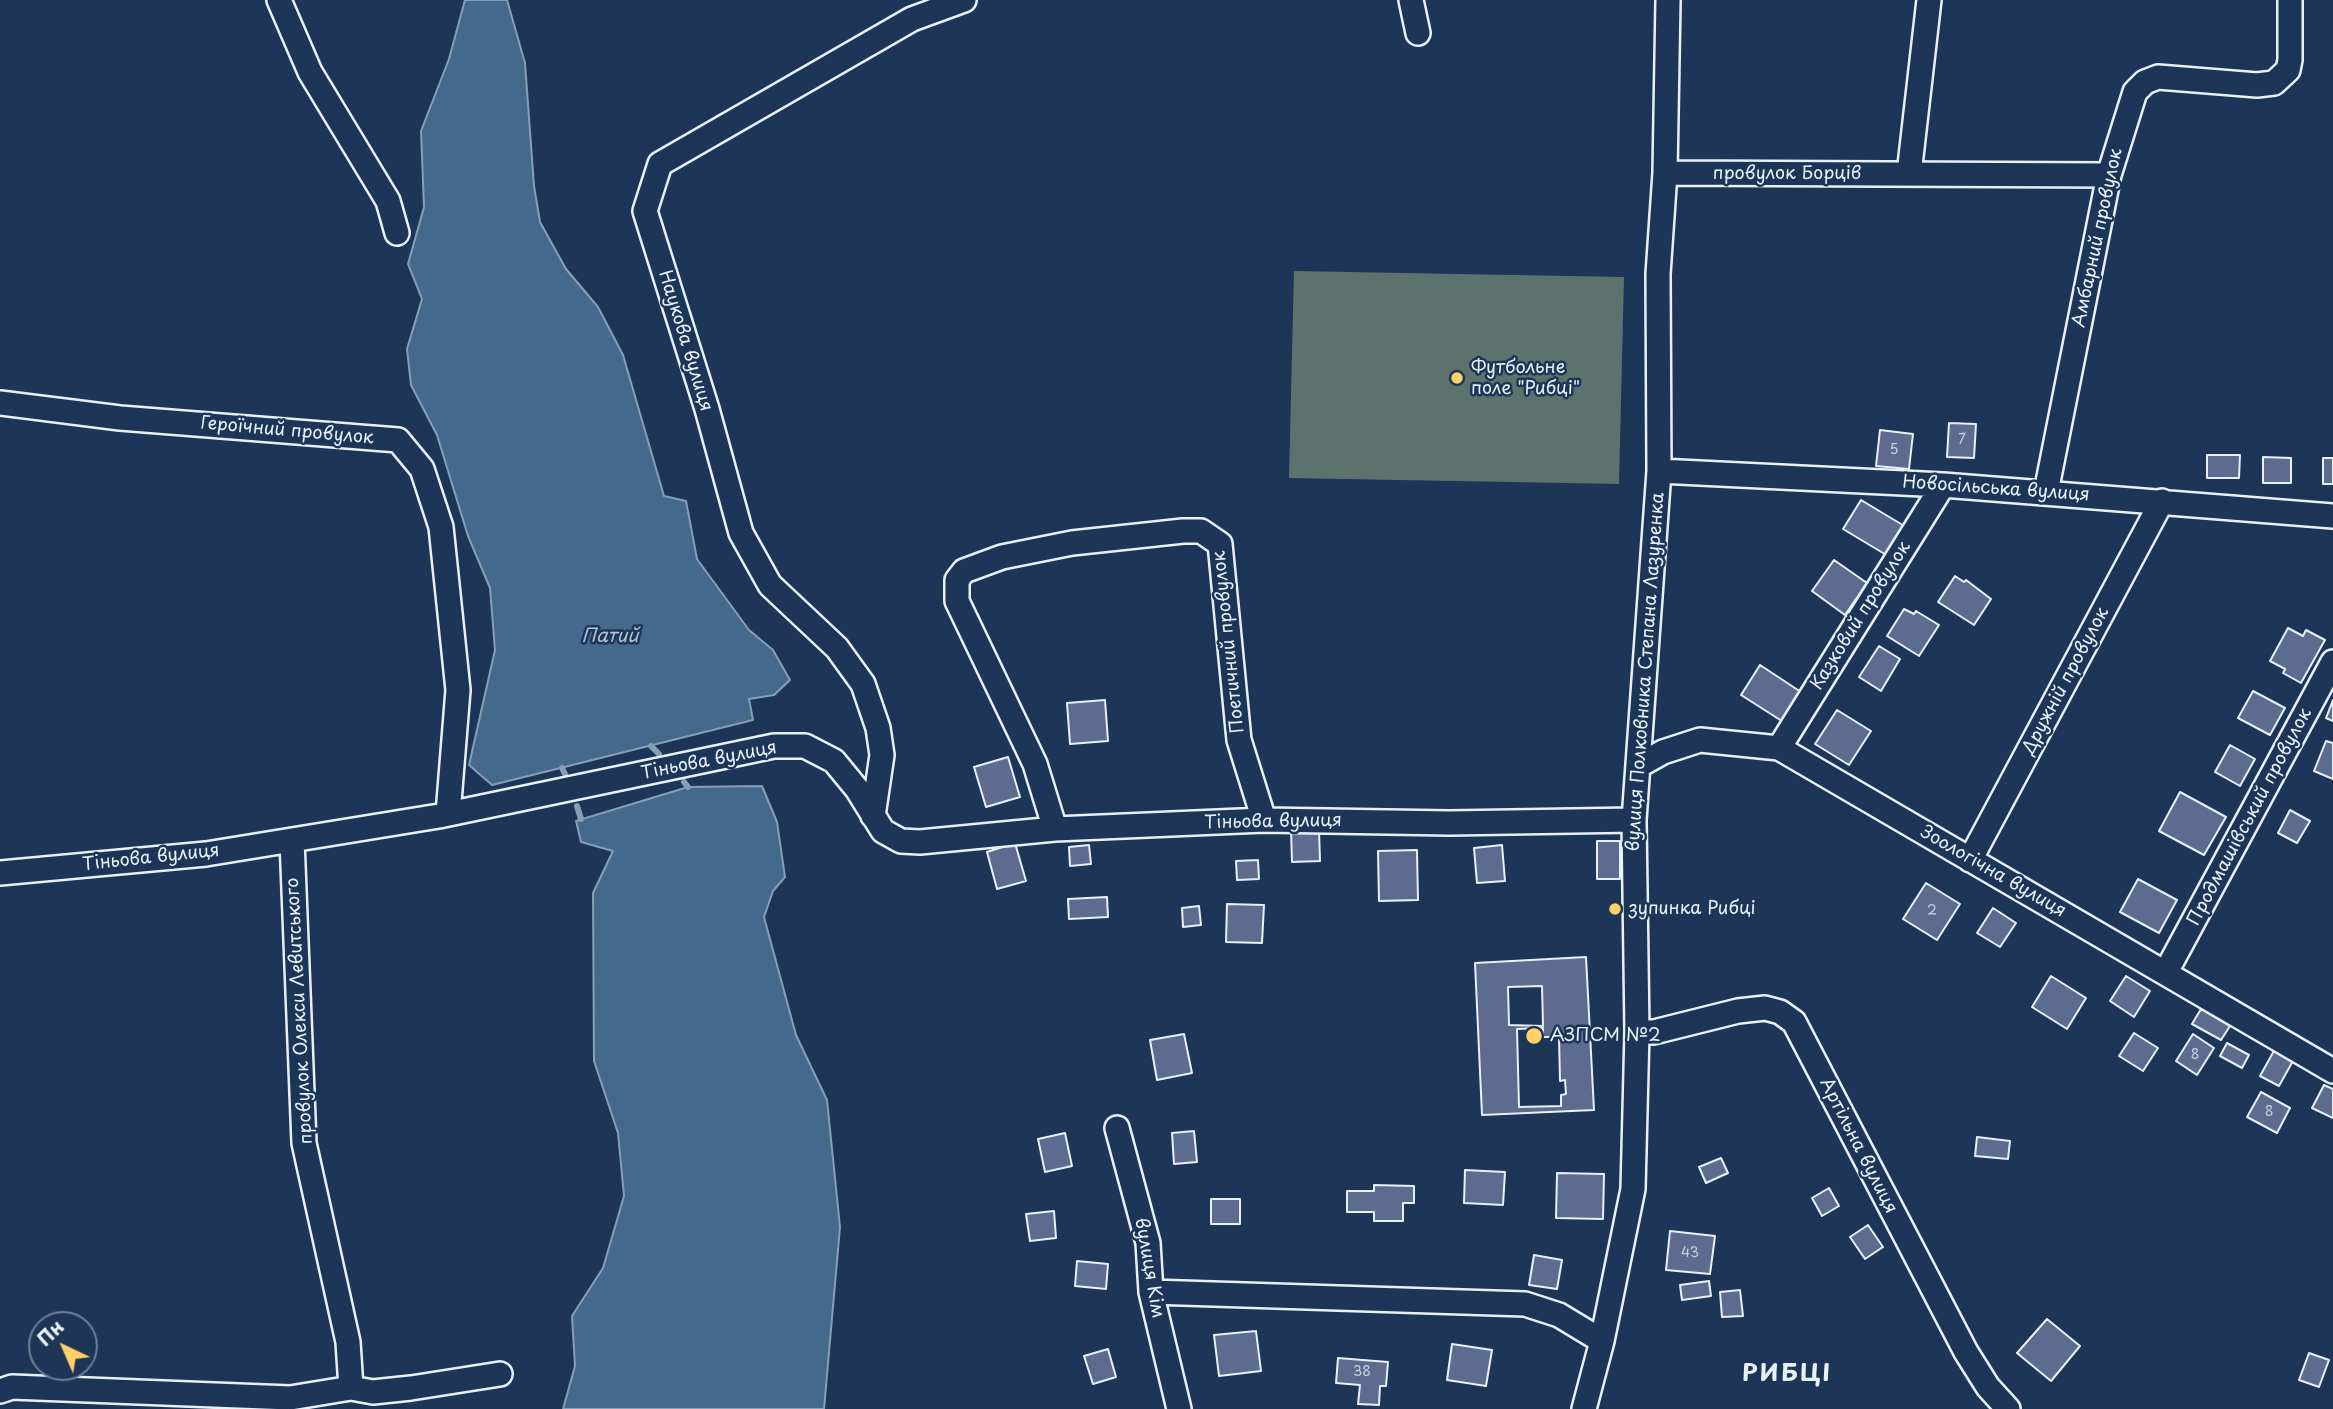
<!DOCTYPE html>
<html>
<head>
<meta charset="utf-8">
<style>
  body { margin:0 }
  #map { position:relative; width:2333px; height:1409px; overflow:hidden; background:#1d3557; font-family:"Playpen Sans",sans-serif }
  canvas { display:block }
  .north { position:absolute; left:28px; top:1311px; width:70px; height:70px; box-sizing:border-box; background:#1d3557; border:2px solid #6e8097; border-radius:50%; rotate:316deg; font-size:19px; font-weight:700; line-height:28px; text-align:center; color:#e8f1f8 }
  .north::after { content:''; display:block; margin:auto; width:24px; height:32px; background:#ffd166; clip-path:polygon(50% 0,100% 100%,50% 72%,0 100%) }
</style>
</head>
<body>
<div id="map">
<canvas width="2333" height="1409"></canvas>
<div class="north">Пн</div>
</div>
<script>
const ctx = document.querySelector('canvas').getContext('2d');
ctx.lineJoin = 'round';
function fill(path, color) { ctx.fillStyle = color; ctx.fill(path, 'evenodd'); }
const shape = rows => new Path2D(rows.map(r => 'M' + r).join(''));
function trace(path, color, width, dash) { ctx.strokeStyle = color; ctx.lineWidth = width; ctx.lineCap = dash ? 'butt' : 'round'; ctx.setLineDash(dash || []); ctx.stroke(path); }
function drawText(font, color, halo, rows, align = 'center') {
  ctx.font = font + ' "Playpen Sans",sans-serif'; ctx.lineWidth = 5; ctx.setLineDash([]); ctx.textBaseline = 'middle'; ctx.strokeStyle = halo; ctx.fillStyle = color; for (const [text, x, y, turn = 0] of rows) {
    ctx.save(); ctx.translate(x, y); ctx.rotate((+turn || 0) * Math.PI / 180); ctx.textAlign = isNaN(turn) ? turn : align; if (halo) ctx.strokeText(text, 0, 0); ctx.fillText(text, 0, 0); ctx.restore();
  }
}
fill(shape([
  [1294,271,1624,277,1619,484,1289,478]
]), '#5e726d');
const water = shape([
  [465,0,507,0,525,63,534,186,540,222,566,269,598,307,623,355,664,496,686,501,697,559,749,630,773,650,790,680,774,695,749,699,753,720,492,785,469,765,495,650,490,588,468,536,437,435,411,385,407,349,422,299,408,264,424,207,421,131,449,59,465,0],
  [762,786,777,822,785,877,773,891,764,917,796,1035,827,1100,840,1227,824,1409,563,1409,575,1366,572,1316,603,1268,624,1196,618,1133,594,1061,593,893,613,851,581,842,576,821,688,787,762,786]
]);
fill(water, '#44698c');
trace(water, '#869fb7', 2);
trace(shape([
  [651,746,659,754],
  [562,768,565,774],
  [684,782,688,787],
  [577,806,581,819]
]), '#869fb7', 6);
const building = shape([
  [1949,423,1976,424,1974,458,1947,457,1949,423],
  [1880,430,1913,434,1909,469,1876,466,1880,430],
  [2207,455,2240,455,2239,478,2207,478,2207,455],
  [2263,457,2291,458,2291,483,2263,483,2263,457],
  [2323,458,2333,458,2333,484,2323,484,2323,458],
  [1861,500,1906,527,1888,556,1843,529,1861,500],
  [1834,560,1867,583,1845,615,1812,591,1834,560],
  [1955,576,1964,582,1966,580,1991,599,1974,625,1938,602,1955,576],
  [1904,609,1914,614,1916,611,1939,625,1919,656,1887,636,1904,609],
  [2288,628,2303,636,2306,630,2325,640,2301,683,2283,673,2285,669,2270,661,2288,628],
  [1879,646,1900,659,1881,691,1859,677,1879,646],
  [1760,665,1804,694,1785,723,1741,695,1760,665],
  [2253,691,2285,708,2270,735,2238,718,2253,691],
  [1105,700,1108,741,1070,744,1067,703,1105,700],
  [2333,700,2333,721,2326,718,2333,700],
  [1837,710,1871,731,1849,765,1815,744,1837,710],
  [2326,741,2333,743,2333,779,2314,771,2326,741],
  [2230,745,2255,759,2240,786,2215,772,2230,745],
  [1008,757,1020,797,986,807,974,767,1008,757],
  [2180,792,2226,817,2204,855,2159,831,2180,792],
  [2290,810,2310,821,2297,843,2278,833,2290,810],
  [1291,830,1319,830,1320,861,1292,862,1291,830],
  [1597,841,1620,841,1620,879,1597,879,1597,841],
  [1015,843,1026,881,997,889,987,852,1015,843],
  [1089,845,1091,864,1070,866,1069,847,1089,845],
  [1502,845,1505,881,1477,883,1474,848,1502,845],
  [1417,850,1418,900,1379,901,1378,851,1417,850],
  [1258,860,1259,879,1237,880,1236,861,1258,860],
  [2138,879,2177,900,2159,933,2120,912,2138,879],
  [1926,883,1960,904,1937,940,1903,919,1926,883],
  [1107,897,1108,917,1069,919,1068,899,1107,897],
  [1227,904,1264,905,1262,943,1226,942,1227,904],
  [1199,906,1201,925,1183,927,1182,908,1199,906],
  [1993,908,2016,923,2000,947,1977,933,1993,908],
  [1586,957,1594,1110,1482,1115,1475,963,1586,957],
  [2051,976,2086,998,2067,1029,2032,1007,2051,976],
  [2126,976,2150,991,2134,1017,2110,1001,2126,976],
  [1542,986,1543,1026,1509,1025,1508,987,1542,986],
  [2201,1009,2230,1026,2221,1040,2192,1024,2201,1009],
  [1543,1028,1543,1037,1559,1037,1560,1081,1565,1080,1566,1094,1561,1095,1561,1106,1519,1107,1517,1029,1543,1028],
  [2134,1033,2158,1048,2143,1071,2119,1056,2134,1033],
  [1184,1034,1192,1073,1157,1080,1150,1040,1184,1034],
  [2193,1034,2214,1048,2197,1075,2176,1061,2193,1034],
  [2227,1043,2249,1055,2242,1068,2220,1056,2227,1043],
  [2275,1049,2294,1059,2279,1086,2260,1076,2275,1049],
  [2324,1085,2333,1089,2333,1118,2312,1108,2324,1085],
  [2261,1092,2290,1108,2277,1133,2247,1117,2261,1092],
  [1194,1131,1197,1162,1174,1164,1172,1133,1194,1131],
  [1065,1133,1072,1166,1045,1172,1038,1139,1065,1133],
  [1977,1137,2010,1141,2008,1159,1975,1156,1977,1137],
  [1721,1158,1728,1173,1706,1183,1699,1167,1721,1158],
  [1465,1170,1505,1172,1503,1205,1464,1203,1465,1170],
  [1557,1173,1604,1174,1603,1219,1556,1218,1557,1173],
  [1374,1185,1414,1186,1414,1203,1403,1203,1403,1221,1374,1221,1374,1212,1347,1212,1347,1191,1374,1191,1374,1185],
  [1829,1188,1839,1206,1822,1216,1812,1198,1829,1188],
  [1211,1199,1240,1199,1240,1224,1211,1224,1211,1199],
  [1054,1211,1056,1238,1030,1241,1026,1214,1054,1211],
  [1868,1225,1883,1247,1865,1259,1850,1237,1868,1225],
  [1670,1231,1715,1236,1710,1274,1666,1270,1670,1231],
  [1534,1255,1562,1260,1557,1289,1529,1285,1534,1255],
  [1077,1261,1108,1264,1106,1289,1075,1286,1077,1261],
  [1709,1281,1711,1296,1682,1300,1680,1285,1709,1281],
  [1740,1290,1743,1316,1722,1317,1720,1292,1740,1290],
  [2047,1319,2080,1346,2051,1381,2017,1353,2047,1319],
  [1256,1331,1261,1371,1219,1376,1214,1335,1256,1331],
  [1452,1344,1492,1350,1486,1386,1447,1380,1452,1344],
  [1108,1349,1116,1377,1093,1384,1084,1356,1108,1349],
  [2309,1353,2329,1360,2319,1387,2299,1380,2309,1353],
  [1338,1358,1388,1362,1386,1386,1380,1386,1379,1405,1358,1404,1360,1385,1336,1383,1338,1358]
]);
fill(building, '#5d6b8f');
trace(building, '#e8f1f8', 2);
const minor = shape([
  [279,0,310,72,388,201,397,233],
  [1411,0,1418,33],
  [1665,173,2109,175],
  [1909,174,1929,0],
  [0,403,120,418,398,440,422,469,441,527,458,690,448,814],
  [1659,471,1943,485,2333,516],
  [2046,492,2109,175,2135,92,2145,82,2158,77,2257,85,2274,83,2288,70,2290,60,2290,0],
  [1779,748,1943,485],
  [1638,766,1663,752,1700,740,1779,748,2333,1071],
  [873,816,882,755,878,728,863,684,837,648,770,585,741,533,707,409,645,211,660,164,912,19,964,0],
  [1055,829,1035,764,957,601,957,580,964,571,1002,557,1072,543,1183,531,1201,531,1220,544,1239,740,1264,820],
  [292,840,304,1143,348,1342,351,1388],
  [1970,860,2162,501],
  [0,873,206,854,439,816,774,746,805,746,834,761,857,789,883,831,901,841,920,842,1055,829,1264,820,1450,823,1634,820],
  [2166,972,2333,662],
  [1637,1032,1654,1032,1738,1011,1765,1008,1780,1012,1794,1022,1966,1352,1988,1387,2008,1409],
  [1117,1128,1148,1243,1151,1292,1179,1409],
  [1151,1292,1525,1304,1559,1315,1602,1341],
  [0,1391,12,1387,290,1398,351,1388,373,1392,411,1388,500,1374],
  [1584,1409,1602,1341,1633,1189,1637,1032,1634,820,1659,471,1658,274,1665,173,1668,0]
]);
trace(minor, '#e8f1f8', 28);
trace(minor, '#1d3557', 23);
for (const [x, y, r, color] of [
  [1457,378,7,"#ffd166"],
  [1615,909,7,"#ffd166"],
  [1534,1036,9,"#ffd166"]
]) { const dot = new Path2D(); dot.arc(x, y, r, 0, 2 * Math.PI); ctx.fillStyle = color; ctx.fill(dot); trace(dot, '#1d3557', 2.5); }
drawText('14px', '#c5d0de', null, [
  ["7",1962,440],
  ["5",1894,450],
  ["2",1932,911],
  ["8",2195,1055],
  ["8",2269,1112],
  ["43",1690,1253],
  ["38",1362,1372]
]);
drawText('18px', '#e8f1f8', '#1d3557', [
  ["провулок Борців",1787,174],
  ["Амбарний провулок",2098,238,-78],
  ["Наукова вулиця",685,341,73],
  ["Героїчний провулок",287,431,5],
  ["Новосільська вулиця",1996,489,4],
  ["Казковий провулок",1861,616,-58],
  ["Поетичний провулок",1229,642,-96],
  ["вулиця Полковника Степана Лазуренка",1646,672,-86],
  ["Дружній провулок",2066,681,-62],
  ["Тіньова вулиця",709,761,-11],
  ["Продмашівський провулок",2250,817,-62],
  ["Тіньова вулиця",1273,822,-1],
  ["Тіньова вулиця",151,858,-6],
  ["Зоологічна вулиця",1993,872,30],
  ["провулок Олекси Левитського",300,1011,-93],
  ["Артільна вулиця",1858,1146,63],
  ["вулиця Кім",1149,1268,80]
]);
drawText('18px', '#e8f1f8', '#1d3557', [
  ["Футбольне",1471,368],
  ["поле \"Рибці\"",1471,389],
  ["зупинка Рибці",1629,909],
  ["АЗПСМ №2",1550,1036]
], 'left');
drawText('italic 19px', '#afc1d2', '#1d3557', [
  ["Патий",610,637]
]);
ctx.letterSpacing = '2px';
drawText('bold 24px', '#e8f1f8', '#1d3557', [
  ["РИБЦІ",1787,1374]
]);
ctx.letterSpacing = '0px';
</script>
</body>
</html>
